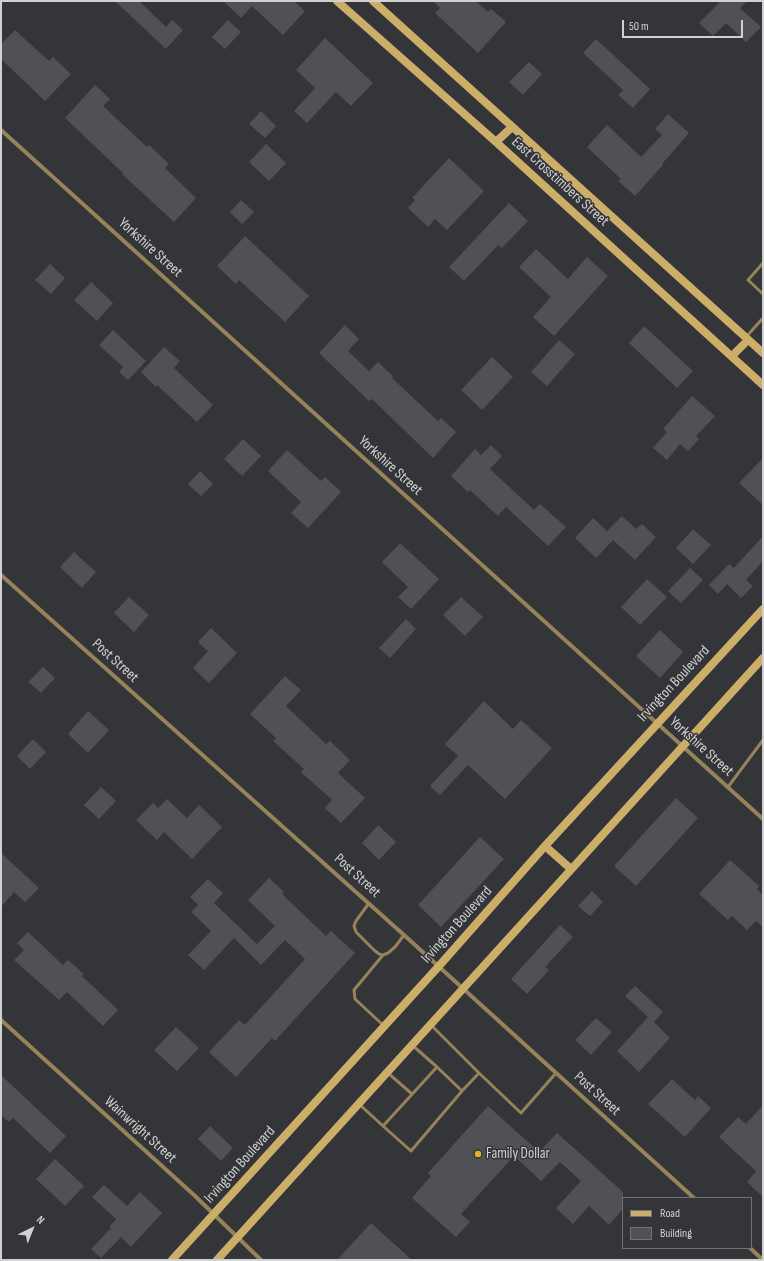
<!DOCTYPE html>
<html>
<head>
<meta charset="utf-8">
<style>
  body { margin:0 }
  #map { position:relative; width:764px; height:1261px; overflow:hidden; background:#343538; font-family:"Sofia Sans Condensed",sans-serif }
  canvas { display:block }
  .frame { position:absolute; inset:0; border:2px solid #d0d1d2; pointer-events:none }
  .legend { position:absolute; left:622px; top:1197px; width:130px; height:52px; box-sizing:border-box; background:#343538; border:1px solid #727376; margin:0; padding:5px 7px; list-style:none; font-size:12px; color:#d0d1d2 }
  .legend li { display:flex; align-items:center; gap:8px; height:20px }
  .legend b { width:20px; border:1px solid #727376 }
  .north { position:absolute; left:12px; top:1209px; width:40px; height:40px; -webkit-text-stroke:3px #343538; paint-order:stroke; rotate:43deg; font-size:11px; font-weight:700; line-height:16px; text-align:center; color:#d0d1d2 }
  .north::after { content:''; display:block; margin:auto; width:14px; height:18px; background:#d0d1d2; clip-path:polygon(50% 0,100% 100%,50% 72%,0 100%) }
  .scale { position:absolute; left:622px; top:20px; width:121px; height:18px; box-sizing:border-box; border:2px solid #d0d1d2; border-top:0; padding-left:5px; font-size:12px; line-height:14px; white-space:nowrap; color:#d0d1d2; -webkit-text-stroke:3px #343538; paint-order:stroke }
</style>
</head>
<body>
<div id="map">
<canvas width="764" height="1261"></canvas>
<div class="frame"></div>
<ul class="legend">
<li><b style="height:5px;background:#ccae69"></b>Road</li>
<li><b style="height:11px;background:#505154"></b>Building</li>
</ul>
<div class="north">N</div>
<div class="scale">50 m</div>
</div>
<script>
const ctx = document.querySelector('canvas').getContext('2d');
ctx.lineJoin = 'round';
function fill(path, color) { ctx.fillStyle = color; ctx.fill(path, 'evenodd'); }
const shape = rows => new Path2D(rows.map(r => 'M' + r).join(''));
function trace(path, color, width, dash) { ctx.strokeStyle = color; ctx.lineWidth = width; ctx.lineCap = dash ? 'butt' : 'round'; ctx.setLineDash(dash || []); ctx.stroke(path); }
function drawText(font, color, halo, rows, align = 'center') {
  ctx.font = font + ' "Sofia Sans Condensed",sans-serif'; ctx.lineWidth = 3; ctx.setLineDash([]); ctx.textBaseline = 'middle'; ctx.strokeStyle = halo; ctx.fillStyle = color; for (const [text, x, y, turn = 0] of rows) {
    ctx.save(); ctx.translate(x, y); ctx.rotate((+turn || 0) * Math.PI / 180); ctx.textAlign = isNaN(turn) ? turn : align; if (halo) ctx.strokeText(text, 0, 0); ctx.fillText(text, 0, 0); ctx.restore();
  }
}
fill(shape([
  [115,1,139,1,166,27,172,20,183,30,166,49],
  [223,1,294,1,305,11,283,35,252,6,241,18],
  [433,1,476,1,488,12,491,9,506,22,478,53,435,13,440,8],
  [721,1,747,1,740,8,761,27,746,42,726,23,713,36,699,23],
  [228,20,241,32,225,49,212,37],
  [15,30,49,61,53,57,71,74,45,101,1,59,1,44],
  [325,38,373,83,351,106,336,92,307,123,294,111,315,88,296,70],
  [596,39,650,89,633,108,618,95,623,90,583,53],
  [529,62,542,74,523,95,509,82],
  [95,85,110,99,103,106,147,147,149,145,169,164,165,168,196,198,174,222,122,174,123,173,65,118],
  [261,111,276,126,265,138,249,124],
  [668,114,689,133,662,164,663,165,635,196,618,181,621,179,587,147,607,125,641,157,662,135,655,129],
  [266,144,286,163,269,181,249,162],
  [449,158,484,191,447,230,435,219,428,227,408,208,415,200,412,198],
  [241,200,254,212,242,224,230,212],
  [509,203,528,221,502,248,498,245,464,281,449,267],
  [245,236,309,296,285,322,239,280,236,284,217,266],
  [536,249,568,279,587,257,608,276,554,336,533,317,551,297,519,267],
  [50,264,65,278,51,294,35,280],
  [91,282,113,303,97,321,74,300],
  [345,325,359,339,348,351,369,371,378,362,393,376,392,378,438,421,441,418,456,432,433,458,372,399,369,401,319,353],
  [644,326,693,371,677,388,629,343],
  [113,330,146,361,128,380,119,372,123,367,99,345],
  [559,340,575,354,547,386,531,372],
  [164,347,180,361,174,368,213,405,197,422,157,385,156,387,141,372],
  [492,357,513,377,482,410,461,390],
  [692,396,715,416,696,436,699,439,688,451,680,444,667,460,653,448,667,432,663,429],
  [243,439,261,456,242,476,224,459],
  [491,445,502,456,490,469,534,510,540,504,566,527,548,546,506,507,498,516,470,490,468,492,451,476,475,449,481,455],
  [287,450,321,481,325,477,341,492,308,528,291,513,301,502,268,471],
  [763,458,763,505,739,483],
  [200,471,213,484,201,496,188,484],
  [622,516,636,529,642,524,656,537,635,560,613,540,596,558,575,538,593,518,607,531],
  [693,529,711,545,693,564,676,548],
  [763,536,763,561,746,580,753,586,741,598,727,584,718,594,709,585,729,564,734,568],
  [400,543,439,579,411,609,398,597,408,587,382,562],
  [74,552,96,572,82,588,60,567],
  [690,568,703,580,681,603,668,591],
  [647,579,667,597,640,625,621,607],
  [129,597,149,615,134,632,114,613],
  [461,597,483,617,465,636,443,615],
  [406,619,416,629,390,658,379,648],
  [211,628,237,653,209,683,193,668,208,651,198,642],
  [660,630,683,652,660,678,636,656],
  [43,667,55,678,41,693,28,682],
  [285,676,301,690,286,706,326,744,330,741,350,760,338,773,365,798,341,823,325,808,332,800,301,772,304,769,273,741,276,738,250,714],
  [484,701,513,729,521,720,552,748,505,799,468,765,440,795,430,786,458,756,445,744],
  [88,711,109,730,88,753,68,734],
  [33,739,46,752,30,769,17,756],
  [101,787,116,801,99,819,84,805],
  [676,798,698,818,636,886,614,866],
  [167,799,187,818,199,805,222,827,192,859,164,832,157,840,136,820,153,803,158,808],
  [378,825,396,842,379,860,362,843],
  [480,837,504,859,441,927,418,905],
  [1,853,39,888,25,902,14,892,1,907],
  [730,860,759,886,757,889,763,895,763,927,756,921,747,930,732,916,728,920,699,894],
  [269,878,284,892,282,894,326,936,331,931,355,953,275,1041,272,1038,236,1077,209,1052,239,1020,245,1025,305,959,285,940,261,965,234,938,204,970,188,955,211,931,191,912,198,905,190,897,208,879,223,893,214,903,257,944,275,926,248,900],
  [592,891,603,902,590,916,578,906],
  [560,925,573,937,545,967,549,970,527,994,511,979],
  [28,932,63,965,68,960,84,974,82,976,118,1010,103,1026,67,992,59,1000,14,960,24,950,17,943],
  [635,986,663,1012,654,1022,670,1038,639,1072,617,1051,648,1017,625,996],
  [596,1018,612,1032,591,1055,575,1040],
  [176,1027,199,1048,177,1071,154,1050],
  [1,1075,66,1136,50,1153,13,1118,9,1122,1,1115],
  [672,1079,695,1100,698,1096,711,1108,685,1137,648,1104],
  [763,1105,763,1197,747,1182,756,1171,719,1137,738,1117,746,1124],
  [488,1106,539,1152,557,1133,623,1192,623,1209,609,1225,589,1206,573,1224,556,1208,581,1181,560,1162,541,1181,514,1156,461,1214,470,1222,456,1237,412,1198,431,1176,428,1173],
  [210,1126,233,1148,221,1161,198,1139],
  [55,1159,84,1186,65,1206,36,1179],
  [104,1185,127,1206,140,1192,162,1213,131,1247,121,1237,101,1258,91,1249,111,1228,109,1227,116,1219,92,1197],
  [371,1223,412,1260,337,1260]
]), '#505154');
trace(shape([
  [763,263,748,280,763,294],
  [746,337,763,318],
  [728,787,763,740],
  [369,903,356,921,354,926,356,932,374,950,379,954,383,955,388,953,395,947,404,935],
  [383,955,354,990,355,999,384,1026],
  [431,1025,479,1073],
  [412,1045,437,1067,462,1091,411,1151,383,1126,437,1067],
  [388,1073,412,1094],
  [462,1091,479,1073,521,1113,556,1073],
  [359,1104,383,1126]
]), '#968359', 3);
trace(shape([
  [1,130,763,819],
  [1,575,404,935,694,1198],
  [1,1020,194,1195,261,1260],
  [750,1248,763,1260]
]), '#968359', 4);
trace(shape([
  [337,1,496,142,763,385],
  [373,1,763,353],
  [496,142,512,127],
  [732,356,748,340],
  [545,846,571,869],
  [172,1260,439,966,545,846,763,609],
  [217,1260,763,658]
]), '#ccae69', 8);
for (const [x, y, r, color] of [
  [478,1154,4,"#dfb034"]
]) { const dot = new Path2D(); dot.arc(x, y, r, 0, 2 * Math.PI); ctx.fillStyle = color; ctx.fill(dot); trace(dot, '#343538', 1.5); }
drawText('15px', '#d0d1d2', '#343538', [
  ["East Crosstimbers Street",560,182,42],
  ["Yorkshire Street",150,248,42],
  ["Yorkshire Street",390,466,42],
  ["Post Street",115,661,42],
  ["Irvington Boulevard",674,684,-47],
  ["Yorkshire Street",701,747,42],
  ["Post Street",357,876,42],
  ["Irvington Boulevard",457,925,-48],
  ["Post Street",597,1094,42],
  ["Wainwright Street",140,1130,42],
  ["Irvington Boulevard",240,1165,-48]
]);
drawText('15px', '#d0d1d2', '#343538', [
  ["Family Dollar",486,1154]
], 'left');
</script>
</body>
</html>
